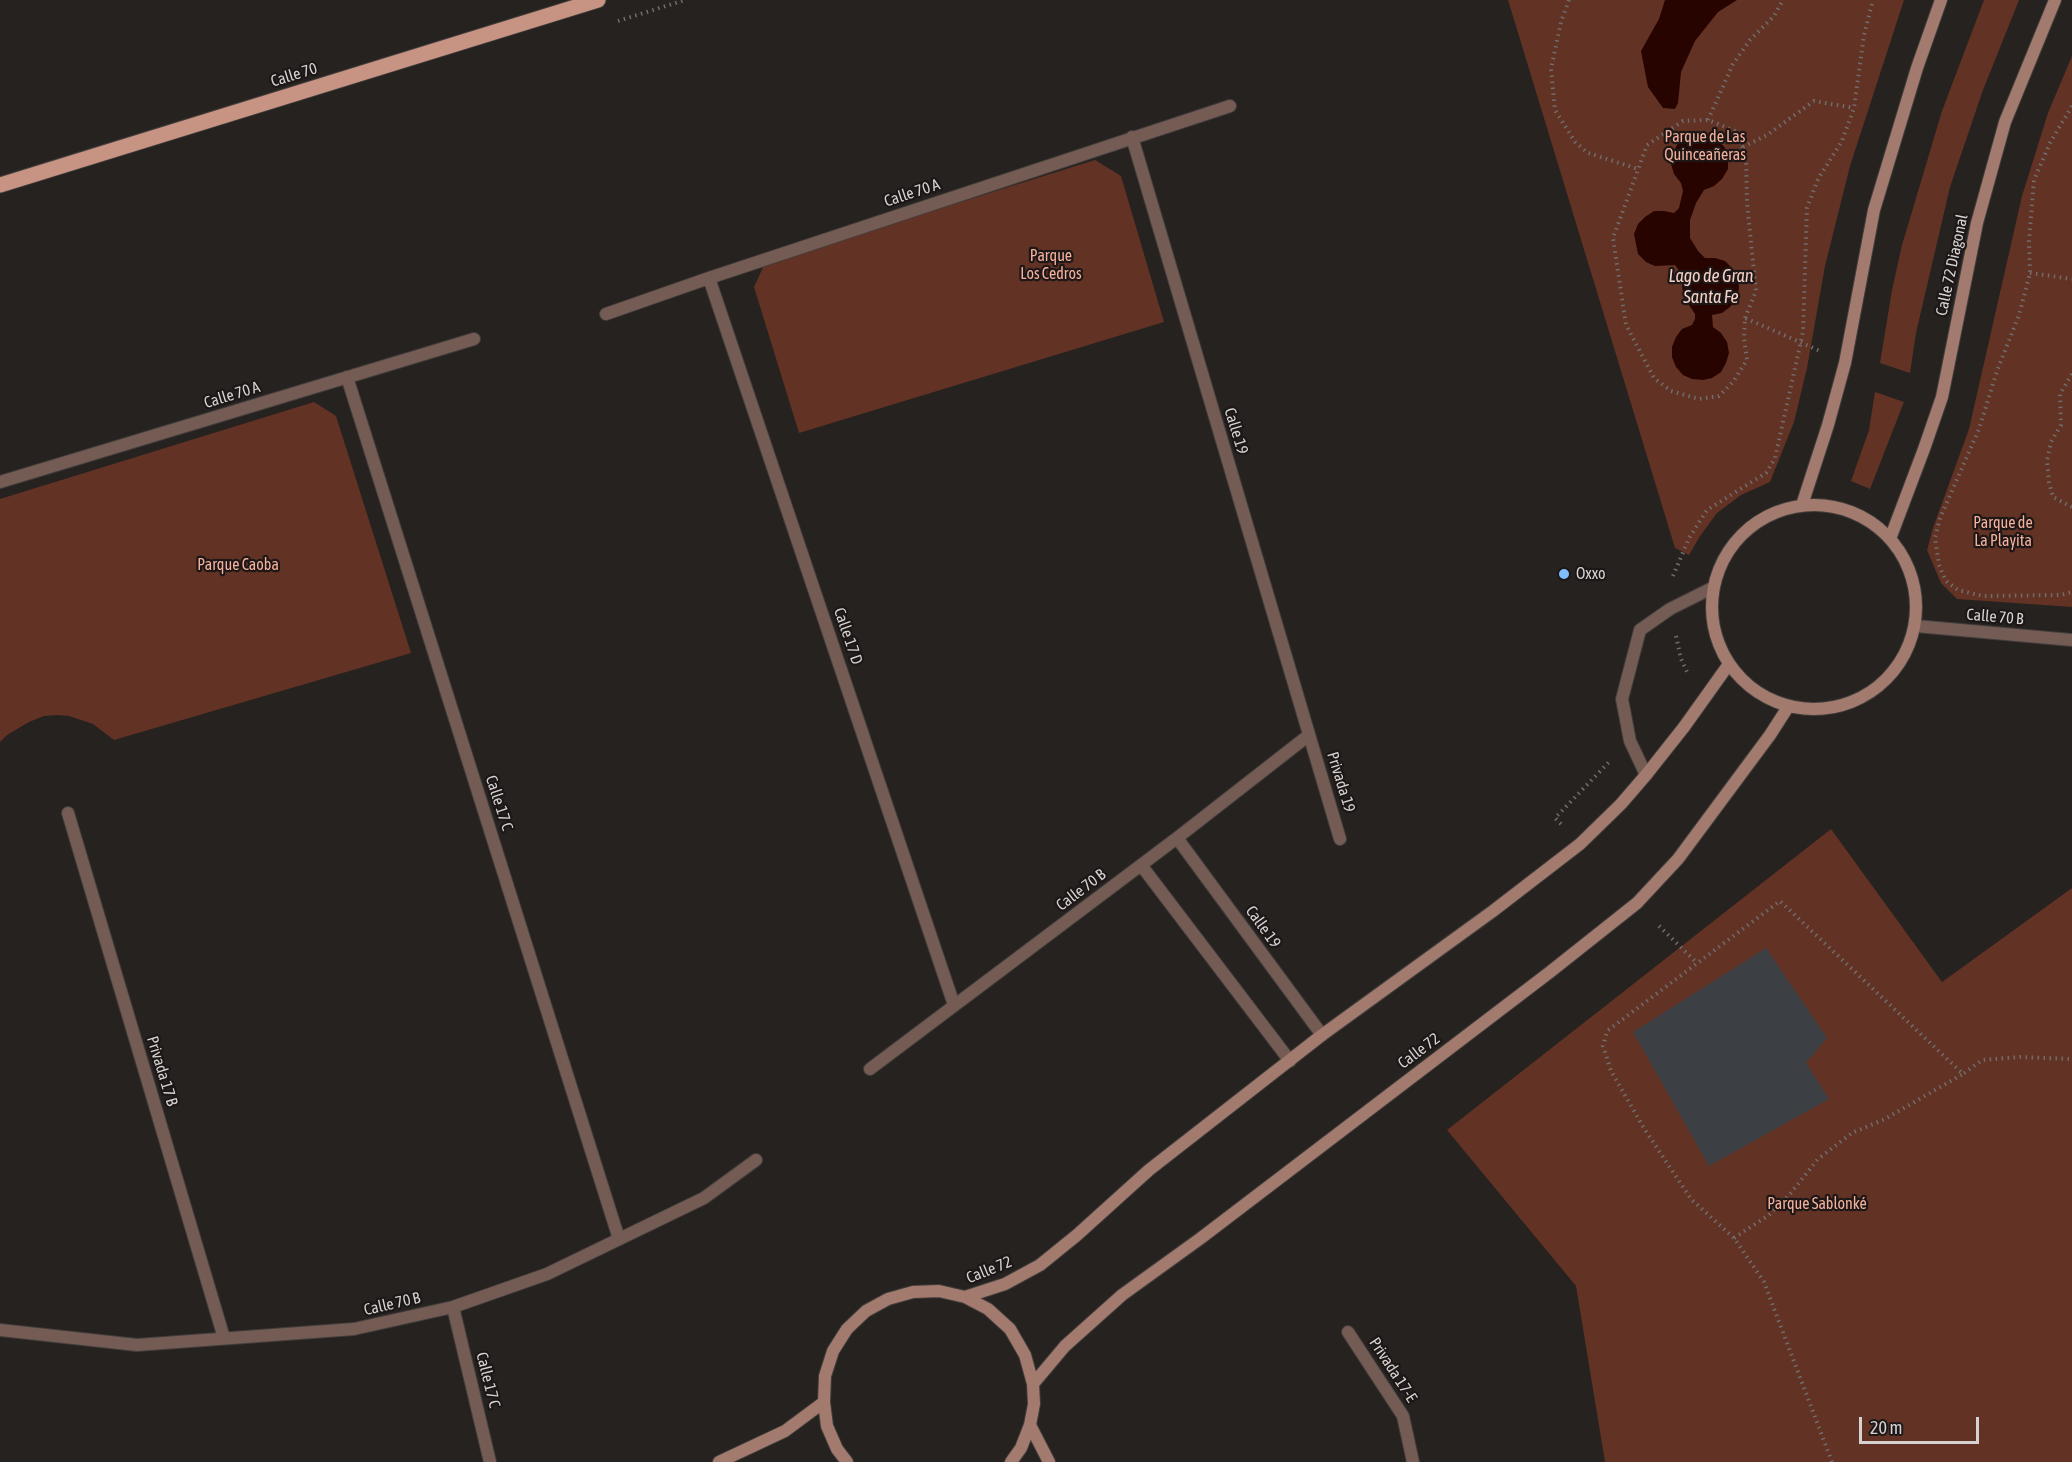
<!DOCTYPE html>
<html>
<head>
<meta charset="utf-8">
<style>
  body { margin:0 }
  #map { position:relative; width:2072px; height:1462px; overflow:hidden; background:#262220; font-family:"Asap Condensed",sans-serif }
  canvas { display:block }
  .scale { position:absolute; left:1859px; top:1417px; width:120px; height:27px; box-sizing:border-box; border:3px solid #d6d2d1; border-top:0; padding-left:8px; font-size:18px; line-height:21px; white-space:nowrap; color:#d6d2d1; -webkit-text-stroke:4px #1d1817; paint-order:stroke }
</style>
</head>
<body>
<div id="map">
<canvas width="2072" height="1462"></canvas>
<div class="scale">20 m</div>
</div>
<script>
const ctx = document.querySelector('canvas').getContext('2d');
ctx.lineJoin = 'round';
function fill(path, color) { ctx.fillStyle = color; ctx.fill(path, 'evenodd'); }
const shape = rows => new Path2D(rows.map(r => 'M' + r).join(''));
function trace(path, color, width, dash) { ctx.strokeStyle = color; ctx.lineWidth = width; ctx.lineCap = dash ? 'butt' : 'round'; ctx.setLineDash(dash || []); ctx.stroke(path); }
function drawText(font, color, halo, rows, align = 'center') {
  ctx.font = font + ' "Asap Condensed",sans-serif'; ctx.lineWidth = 4.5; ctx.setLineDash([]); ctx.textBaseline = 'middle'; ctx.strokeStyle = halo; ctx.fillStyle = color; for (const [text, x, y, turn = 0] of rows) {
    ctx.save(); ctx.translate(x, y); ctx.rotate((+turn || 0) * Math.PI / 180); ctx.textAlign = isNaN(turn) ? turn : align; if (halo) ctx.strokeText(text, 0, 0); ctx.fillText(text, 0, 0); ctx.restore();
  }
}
fill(shape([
  [1508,0,1904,0,1850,166,1825,266,1807,368,1794,422,1770,482,1741,495,1717,513,1700,536,1689,555,1675,548],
  [1984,0,2019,0,1983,90,1950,187,1916,333,1910,373,1880,363,1892,290,1902,245,1942,111],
  [2072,56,2072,607,1957,599,1941,583,1927,550,1933,528,1969,429,2022,196,2048,113],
  [1095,160,1121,176,1164,322,799,433,754,287,765,263],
  [1875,392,1904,402,1870,489,1851,481,1869,430],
  [314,402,336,416,411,653,114,740,93,724,69,716,58,715,44,716,29,722,7,735,0,742,0,499],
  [1831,829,1942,982,2072,888,2072,1462,1605,1462,1576,1286,1447,1130]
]), '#623224');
fill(shape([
  [1665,0,1737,0,1718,12,1695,41,1681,72,1678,103,1675,109,1663,108,1648,87,1641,51,1659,19],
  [1697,133,1708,135,1718,140,1725,148,1728,159,1728,169,1722,179,1714,186,1704,190,1696,203,1690,220,1690,238,1698,251,1705,258,1715,258,1725,261,1733,269,1738,277,1739,288,1737,298,1730,307,1722,313,1712,315,1713,327,1721,333,1727,342,1729,353,1726,363,1721,372,1712,378,1703,380,1692,379,1683,375,1676,367,1672,357,1672,347,1676,337,1682,329,1692,325,1695,319,1695,314,1685,299,1682,287,1684,277,1675,265,1655,266,1646,262,1638,254,1634,234,1638,224,1645,217,1654,211,1664,211,1674,213,1679,208,1683,191,1681,183,1674,174,1671,164,1673,153,1678,143,1686,137]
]), '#270400');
fill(shape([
  [1766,948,1827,1038,1806,1063,1829,1099,1709,1166,1633,1032]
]), '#3c3f43');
const lane = shape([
  [1646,775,1630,741,1622,699,1640,630,1670,609,1714,587]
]);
const street = shape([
  [1132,137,1340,839],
  [709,278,954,1005],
  [606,314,709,278,1230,106],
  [347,377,619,1239],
  [0,482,474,339],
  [1916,626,2072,640],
  [68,813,224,1338],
  [1177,838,1322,1035],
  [1141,865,1290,1061],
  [870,1069,1177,838,1309,735],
  [453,1307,490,1462],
  [0,1330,137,1345,354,1329,453,1307,547,1274,704,1198,756,1160],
  [1348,1332,1403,1416,1413,1462]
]);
const secondary = shape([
  '1712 607a102 102 0 1 1 204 0a102 102 0 1 1-204 0Z',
  [1802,505,1828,425,1845,363,1874,210,1917,68,1941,0],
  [1890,539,1924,449,1942,397,1977,223,2005,122,2055,0],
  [965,1297,1005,1284,1040,1265,1077,1235,1149,1170,1322,1035,1493,911,1580,844,1621,804,1646,775,1684,727,1729,664],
  [1033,1384,1065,1346,1122,1295,1201,1238,1550,972,1637,903,1678,859,1770,735,1788,707],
  [1030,1425,1049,1462],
  [719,1462,785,1431,824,1402],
  [847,1462,837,1449,827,1426,824,1402,825,1376,833,1351,847,1329,866,1311,888,1299,913,1292,939,1291,965,1297,988,1309,1010,1329,1025,1355,1033,1384,1034,1404,1030,1425,1021,1448,1011,1462]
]);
const primary = shape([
  [0,185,598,0]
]);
trace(lane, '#423e3c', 14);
trace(street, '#423e3c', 14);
trace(secondary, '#423e3c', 14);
trace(primary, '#423e3c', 17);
trace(shape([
  [1569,0,1561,22,1551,69,1555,110,1575,142,1588,153,1638,169],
  [618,21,685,0],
  [2072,106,2050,143,2034,180,2029,241,2030,273,2019,315,1997,371,1979,429,1940,518,1935,538,1939,565,1946,581,1958,590,1983,596,2061,595,2072,592],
  [1708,120,1733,64,1750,40,1774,16,1783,0],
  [1743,147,1767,135,1814,101,1854,108],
  [2030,273,2072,279],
  [1745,318,1756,291,1747,203,1746,154,1735,131,1708,120,1683,121,1647,145,1613,238,1626,325,1654,378,1671,391,1699,399,1719,396,1733,382,1747,360,1744,338,1745,318,1820,351],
  [2072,374,2060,394,2061,425,2051,442,2047,461,2049,482,2053,497,2072,507],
  [1673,576,1689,538,1707,510,1766,473,1775,458,1803,332,1807,208,1818,179,1842,141,1854,108,1864,35,1873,0],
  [1676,636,1681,659,1688,674],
  [1561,824,1555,818,1610,761],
  [1659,926,1697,963],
  [1734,1238,1769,1215,1790,1194,1818,1159,1852,1133,1885,1119,1963,1074],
  [1832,1462,1764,1282,1734,1238,1691,1199,1645,1130,1611,1071,1603,1046,1607,1031,1780,901,1963,1074,1982,1060,2020,1057,2072,1059]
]), '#716d6c', 4, [1.5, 4.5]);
trace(lane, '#745b53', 12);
trace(street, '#745b53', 12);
trace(secondary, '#a37b6e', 12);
trace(primary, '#c79382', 15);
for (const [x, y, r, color] of [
  [1564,574,6,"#80bdfa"]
]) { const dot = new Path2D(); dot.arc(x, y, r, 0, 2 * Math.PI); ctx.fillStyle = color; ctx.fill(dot); trace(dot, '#1d1817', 2); }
drawText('16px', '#d6d2d1', '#1d1817', [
  ["Calle 70",294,75,-17],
  ["Calle 70 A",912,193,-18],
  ["Calle 72 Diagonal",1952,265,-78],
  ["Calle 70 A",232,395,-17],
  ["Calle 19",1236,431,73],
  ["Calle 70 B",1995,617,5],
  ["Calle 17 D",848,636,71],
  ["Privada 19",1341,782,73],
  ["Calle 17 C",499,803,72],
  ["Calle 70 B",1081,890,-37],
  ["Calle 19",1263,927,54],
  ["Calle 72",1419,1051,-37],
  ["Privada 17 B",162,1071,73],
  ["Calle 72",989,1270,-22],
  ["Calle 70 B",392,1304,-13],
  ["Privada 17-E",1393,1370,57],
  ["Calle 17 C",488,1380,76]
]);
drawText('16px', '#f6b09b', '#1d1817', [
  ["Parque de Las",1705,137],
  ["Quinceañeras",1705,155],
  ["Parque",1051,256],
  ["Los Cedros",1051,274],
  ["Parque de",2003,523],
  ["La Playita",2003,541],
  ["Parque Caoba",238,565],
  ["Parque Sablonké",1817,1204]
]);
drawText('16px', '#d6d2d1', '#1d1817', [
  ["Oxxo",1576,574]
], 'left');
drawText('italic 18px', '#f5d1c5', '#1d1817', [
  ["Lago de Gran",1711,276],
  ["Santa Fe",1711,297]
]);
</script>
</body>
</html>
